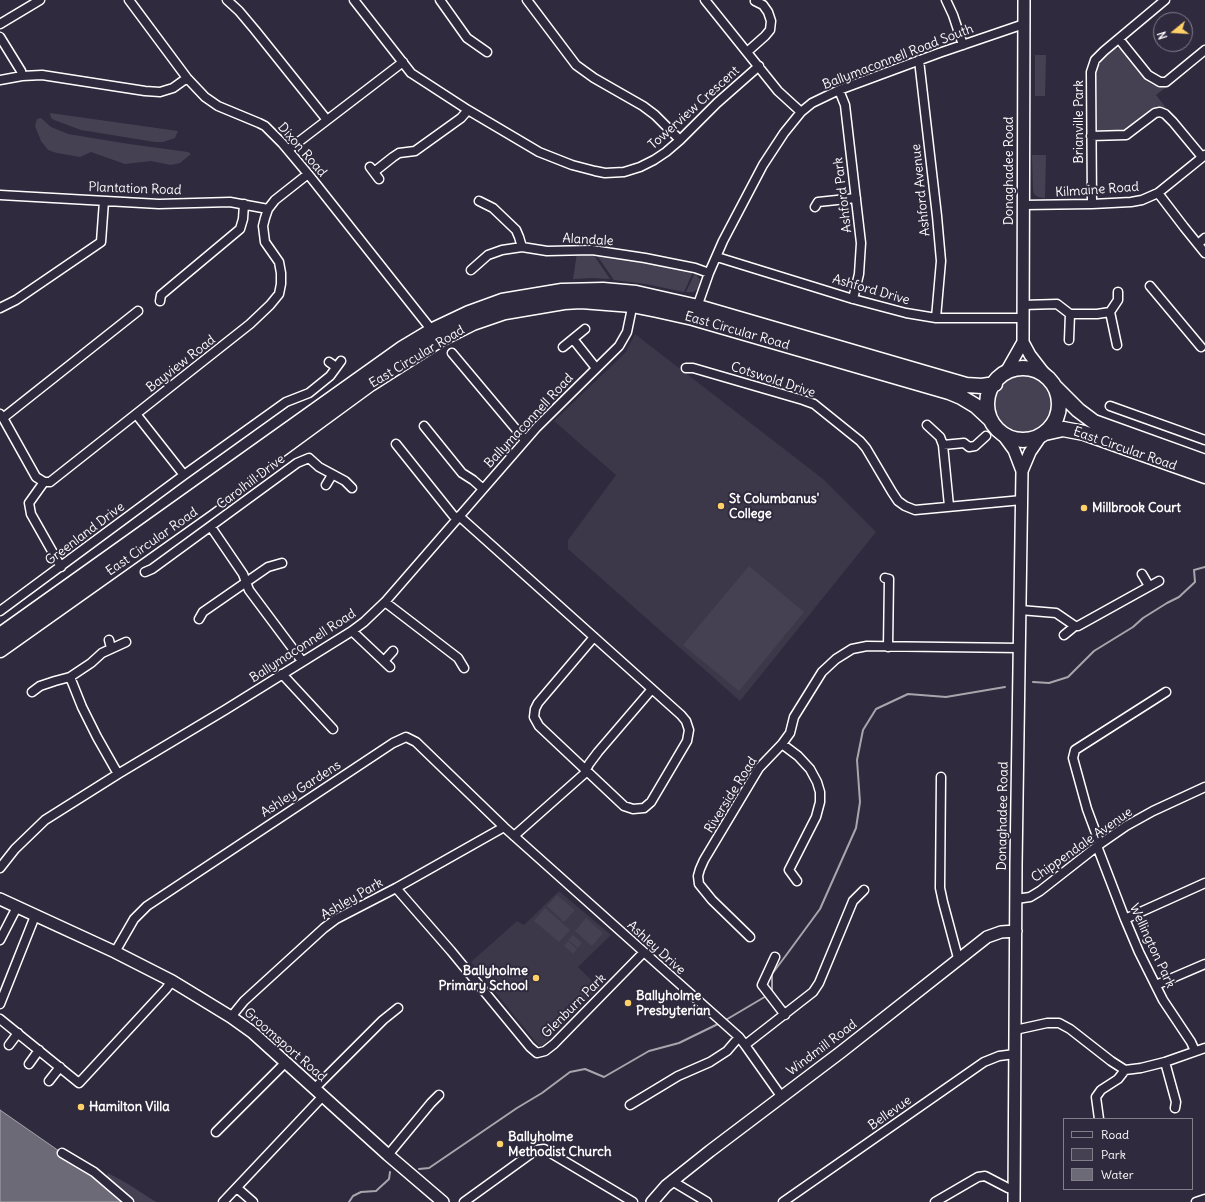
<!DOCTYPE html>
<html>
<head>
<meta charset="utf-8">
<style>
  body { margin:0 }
  #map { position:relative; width:1205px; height:1202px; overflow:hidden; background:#2f2a3d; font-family:Delius,sans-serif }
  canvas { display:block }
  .legend { position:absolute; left:1063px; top:1118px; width:130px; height:72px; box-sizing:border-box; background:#2f2a3d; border:1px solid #827f8b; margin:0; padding:5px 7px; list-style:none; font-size:12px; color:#fff }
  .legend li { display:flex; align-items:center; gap:8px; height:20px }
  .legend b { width:20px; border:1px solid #827f8b }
  .north { position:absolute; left:1153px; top:12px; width:40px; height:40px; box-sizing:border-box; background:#2f2a3d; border:1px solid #827f8b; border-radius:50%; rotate:252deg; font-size:11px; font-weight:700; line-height:16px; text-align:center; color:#fff }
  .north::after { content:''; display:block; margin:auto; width:14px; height:18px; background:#ffd166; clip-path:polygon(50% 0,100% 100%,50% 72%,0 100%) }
</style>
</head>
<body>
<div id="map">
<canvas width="1205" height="1202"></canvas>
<ul class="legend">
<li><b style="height:5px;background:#2f2a3d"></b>Road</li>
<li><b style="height:11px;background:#464152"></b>Park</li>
<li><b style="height:11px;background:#6d6a77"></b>Water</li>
</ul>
<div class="north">N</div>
</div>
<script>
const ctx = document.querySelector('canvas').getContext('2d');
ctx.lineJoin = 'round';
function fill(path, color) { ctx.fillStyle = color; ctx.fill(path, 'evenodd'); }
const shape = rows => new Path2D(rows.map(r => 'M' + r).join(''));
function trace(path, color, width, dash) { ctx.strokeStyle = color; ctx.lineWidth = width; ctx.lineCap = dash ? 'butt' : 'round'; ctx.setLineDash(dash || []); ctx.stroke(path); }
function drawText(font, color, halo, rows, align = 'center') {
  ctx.font = font + ' Delius,sans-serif'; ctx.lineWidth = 4; ctx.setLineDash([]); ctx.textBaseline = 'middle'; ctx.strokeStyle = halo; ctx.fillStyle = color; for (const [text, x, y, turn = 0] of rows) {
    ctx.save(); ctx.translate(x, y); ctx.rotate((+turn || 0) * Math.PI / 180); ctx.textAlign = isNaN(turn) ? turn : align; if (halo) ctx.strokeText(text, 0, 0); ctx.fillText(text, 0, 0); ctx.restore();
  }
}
fill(shape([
  [635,334,823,479,876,532,740,701,568,549,568,540,616,475,554,421,626,352],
  [559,891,611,935,578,967,599,988,542,1046,538,1045,471,962,517,921,524,925]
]), '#3c3749');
fill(shape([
  [1112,48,1122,49,1151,84,1156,86,1163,87,1169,85,1156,95,1170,113,1160,109,1150,111,1129,129,1123,132,1098,132,1096,130,1094,124,1094,67,1098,60],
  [1035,55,1046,55,1045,96,1035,96],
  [50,113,178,131,175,138,163,142,155,142,81,130,54,120,51,118],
  [41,118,51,127,68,134,129,144,188,152,191,154,180,163,171,165,151,161,125,164,91,152,80,157,57,153,48,150,41,141,35,126,37,119],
  [1032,155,1046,155,1045,198,1038,197,1034,194,1033,190],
  [577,253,593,254,610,279,592,278,573,279],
  [596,254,663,265,693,272,684,292,646,284,614,280],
  [695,273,700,280,698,289,693,292,686,292],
  '995 405a29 29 0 1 1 58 0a29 29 0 1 1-58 0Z',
  [749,566,804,612,739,691,683,645],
  [557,895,575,910,564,922,547,906],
  [545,908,570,930,559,942,534,921],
  [586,918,603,933,592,946,575,931],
  [573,935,582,943,578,948,568,940],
  [568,941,577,949,573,954,564,946],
  [108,1173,128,1184,156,1202,133,1202,106,1180,106,1177]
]), '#464152');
const water = shape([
  [0,1110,59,1151,99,1181,123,1202,0,1202,0,1110]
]);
fill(water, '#6d6a77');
trace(water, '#a7a6ad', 1);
trace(shape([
  [1033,682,1049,683,1068,677,1094,651,1133,627,1143,618,1167,603,1179,597,1195,582,1194,570,1205,567],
  [772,992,772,974,787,954,820,909,856,828,860,802,857,760,863,730,876,709,908,694,946,697,1005,687],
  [724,1021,768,995],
  [419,1169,429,1168,517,1108,542,1093,570,1072,585,1069,604,1077,649,1051,679,1043,720,1023],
  [349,1202,353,1196,361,1192,376,1191,389,1179,390,1172]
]), '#a7a6ad', 2);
const street = shape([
  [129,0,187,78,205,97,218,106,259,123,265,126,282,143,308,174,434,333],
  [227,0,239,11,255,30,327,120],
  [354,0,411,73,468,110,539,152,572,165,595,171,605,173,624,172,640,167,654,160,666,152,680,140,717,103,759,66],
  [440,0,467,38,487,52],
  [527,0,576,65,594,78,643,106,655,115,680,140],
  [705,0,778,91,801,112],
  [946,0,953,15,963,45],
  [0,24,40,0],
  [0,37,21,71,22,76],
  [1119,39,1148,75,1160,82,1166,82,1205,50],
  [747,52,765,36,770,30,771,21,768,12,763,5,755,1],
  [919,60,937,216,941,261,936,318],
  [0,80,22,76,42,75,145,91,160,92,173,88,187,78],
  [839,90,845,105,861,243,859,274,853,299],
  [1091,136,1126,135,1155,113,1160,112,1165,114,1173,122,1202,157],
  [288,150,403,62],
  [370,167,379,179],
  [374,172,393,157,399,153,415,151,461,118,468,110],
  [1158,193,1184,227,1205,253],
  [0,195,159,204,230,202,268,209],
  [479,201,493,208,516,230,519,237,522,247],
  [1092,204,1091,72,1095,60,1104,51,1165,0],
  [1023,205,1092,204,1131,202,1142,200,1158,193,1205,155],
  [815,207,818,202,856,198],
  [1198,244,1205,238],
  [717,257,853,299,906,313,936,318,1023,318],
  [471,270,488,255,502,250,522,247,547,251,592,250,645,258,695,268,709,273],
  [1150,286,1201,347],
  [160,301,161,295,240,229,243,219,244,204],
  [1023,305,1057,304,1070,314,1097,314,1110,312],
  [0,308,16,300,101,242,104,201],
  [696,310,709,273,723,241,763,165,784,133,801,112,812,103,839,90,939,53,1024,24],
  [573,339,596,368],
  [1069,340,1070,314],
  [1117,345,1110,312,1118,300,1118,292],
  [563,347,585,329],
  [452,353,525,440],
  [329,362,336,367],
  [686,368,693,368,803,400,814,404,860,441,866,448,892,492,898,501,905,506,915,510,1022,500],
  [1110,406,1205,440],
  [0,414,3,418,36,477,44,482,50,482,250,324,270,305,279,294,281,284,281,273,279,262,265,242,263,226,265,218,268,209,275,200,308,174],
  [136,414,184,475],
  [3,418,138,311],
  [927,425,940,437,943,445,949,506],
  [424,426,462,473,473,480,482,488],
  [396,444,456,519],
  [943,445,964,443,969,447,975,446,986,436],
  [44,482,29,503,31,514,61,567],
  [326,485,332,475],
  [459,516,594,637,681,715,686,721,689,730,687,741,651,802,644,808,633,809,624,806,539,726,534,717,535,709,538,703,594,637],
  [211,527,243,574,249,590,302,661],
  [145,572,152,569,297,463,309,458,319,467,345,481,352,488],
  [1142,574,1149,586],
  [885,578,889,579,888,647],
  [385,602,458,658,464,668],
  [1020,610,1056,613,1075,626,1078,626,1159,581],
  [0,611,184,475,286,402,309,393,330,376,341,361],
  [199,619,203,612,268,567,282,563],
  [352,631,390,667],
  [1064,635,1075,626],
  [109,640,111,648],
  [384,661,393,651],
  [282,674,333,729],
  [70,677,82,707,97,737,118,774],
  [32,692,40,686,55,681,70,677,91,663,102,653,126,642],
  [782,744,798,756,810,769,817,782,820,792,820,802,816,817,789,870,797,881],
  [941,777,940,888,943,902,958,958],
  [514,836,584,774,589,764,598,752,652,689],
  [1100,844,1087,809,1073,758,1075,750,1166,692],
  [1097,846,1125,919,1139,952,1163,1000,1191,1042,1195,1051],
  [0,868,15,849,45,820,118,774,225,710,352,631,364,622,385,602,537,427,619,346,627,332,633,303],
  [396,888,451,951,530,1047,537,1053,545,1051,554,1044,643,953],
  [1016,899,1030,897,1040,891,1100,844,1126,826,1153,811,1205,787],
  [1125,919,1205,883],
  [750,937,712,900,699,884,698,876,700,869,704,860,759,768,782,744,790,733,794,717,822,672,836,659,852,649,867,646,1020,648],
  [0,940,17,907],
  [115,952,134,919,147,906,393,743,406,737,416,742,504,827,739,1037,745,1045,781,1096],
  [775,957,762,985,785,1015],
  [1156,985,1205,964],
  [0,1004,35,916],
  [231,1017,244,1001,324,928,336,919,396,888,504,827],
  [0,1019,79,1083,166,989,172,981],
  [1015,1030,1047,1023,1059,1023,1070,1029,1111,1061,1125,1070,1141,1068,1165,1062,1205,1048],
  [9,1045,18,1033],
  [745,1045,813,992,819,983,853,901,864,890],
  [1165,1062,1176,1102,1175,1108],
  [29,1064,39,1050],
  [49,1081,60,1067],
  [315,1088,383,1020,398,1008],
  [630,1105,678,1076,710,1062,727,1051,739,1037],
  [1099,1119,1096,1097,1101,1090,1118,1079,1125,1070],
  [216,1132,286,1062],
  [62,1153,94,1172,129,1202],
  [388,1155,431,1103,439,1095],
  [672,1181,707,1202],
  [237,1188,253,1202],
  [223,1202,323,1096],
  [464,1202,536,1150,544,1149,633,1202],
  [783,1202,984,1062,999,1056,1015,1054],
  [935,1202,978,1177,985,1176,1008,1188,1014,1189],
  [1196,1202,1205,1199]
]);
const secondary = shape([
  [1023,342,1030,355,1047,377],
  [1006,372,1023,342,1024,0],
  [1003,435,1014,450,1022,471,1016,865,1014,1202],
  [1022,471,1030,452,1041,436],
  [0,899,115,952,172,981,231,1017,252,1032,388,1155,443,1202],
  [652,1202,666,1186,710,1151,841,1052,987,937,1001,932,1016,931]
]);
const highway = shape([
  '987 404a36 36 0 1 1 72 0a36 36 0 1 1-72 0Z',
  [1055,387,1078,410,1094,422,1205,462],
  [1045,433,1063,429,1084,433,1205,476],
  [0,635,403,348,433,330,469,313,502,301,562,291,603,290,636,293,698,307,966,385,982,386,995,384],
  [0,650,206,504,370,384,439,340,473,323,505,312,564,302,581,301,632,305,657,310,693,318,949,392,961,397,976,406,990,419]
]);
trace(street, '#fff', 11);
trace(secondary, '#fff', 14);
trace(highway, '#fff', 17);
trace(street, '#2f2a3d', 8);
trace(secondary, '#2f2a3d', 11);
trace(highway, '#2f2a3d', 14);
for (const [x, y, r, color] of [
  [721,506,4,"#ffd166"],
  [1084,508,4,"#ffd166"],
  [536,978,4,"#ffd166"],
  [628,1003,4,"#ffd166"],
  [81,1107,4,"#ffd166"],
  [500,1144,4,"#ffd166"]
]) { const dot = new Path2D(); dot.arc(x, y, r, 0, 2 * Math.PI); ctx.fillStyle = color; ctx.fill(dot); trace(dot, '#2f2a3d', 1.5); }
drawText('13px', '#fff', '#2f2a3d', [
  ["Ballymaconnell Road South",898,57,-21],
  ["Towerview Crescent",694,108,-42],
  ["Brianville Park",1079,122,-90],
  ["Dixon Road",302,150,49],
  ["Donaghadee Road",1009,171,-90],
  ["Plantation Road",135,189,2],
  ["Ashford Avenue",921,190,-96],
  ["Kilmaine Road",1097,190,-4],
  ["Ashford Park",843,195,-97],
  ["Alandale",588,240,3],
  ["Ashford Drive",871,290,16],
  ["East Circular Road",737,331,16],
  ["East Circular Road",417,357,-31],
  ["Bayview Road",181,364,-38],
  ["Cotswold Drive",773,380,18],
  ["Ballymaconnell Road",529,421,-47],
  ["East Circular Road",1125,449,19],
  ["Carolhill Drive",251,482,-37],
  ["Greenland Drive",85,534,-37],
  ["East Circular Road",152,542,-35],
  ["Ballymaconnell Road",303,646,-33],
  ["Ashley Gardens",301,789,-33],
  ["Riverside Road",731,795,-58],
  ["Donaghadee Road",1003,816,-89],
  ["Chippendale Avenue",1082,845,-35],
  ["Ashley Park",352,899,-30],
  ["Wellington Park",1152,946,65],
  ["Ashley Drive",656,948,42],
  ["Glenburn Park",574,1006,-45],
  ["Groomsport Road",285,1045,41],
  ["Windmill Road",822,1048,-37],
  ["Bellevue",890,1113,-35]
]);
drawText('bold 13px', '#fff', '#2f2a3d', [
  ["St Columbanus'",729,499],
  ["College",729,514],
  ["Millbrook Court",1092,508],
  ["Ballyholme",528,971,"right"],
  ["Primary School",528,986,"right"],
  ["Ballyholme",636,996],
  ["Presbyterian",636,1011],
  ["Hamilton Villa",89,1107],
  ["Ballyholme",508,1137],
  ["Methodist Church",508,1152]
], 'left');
</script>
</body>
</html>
